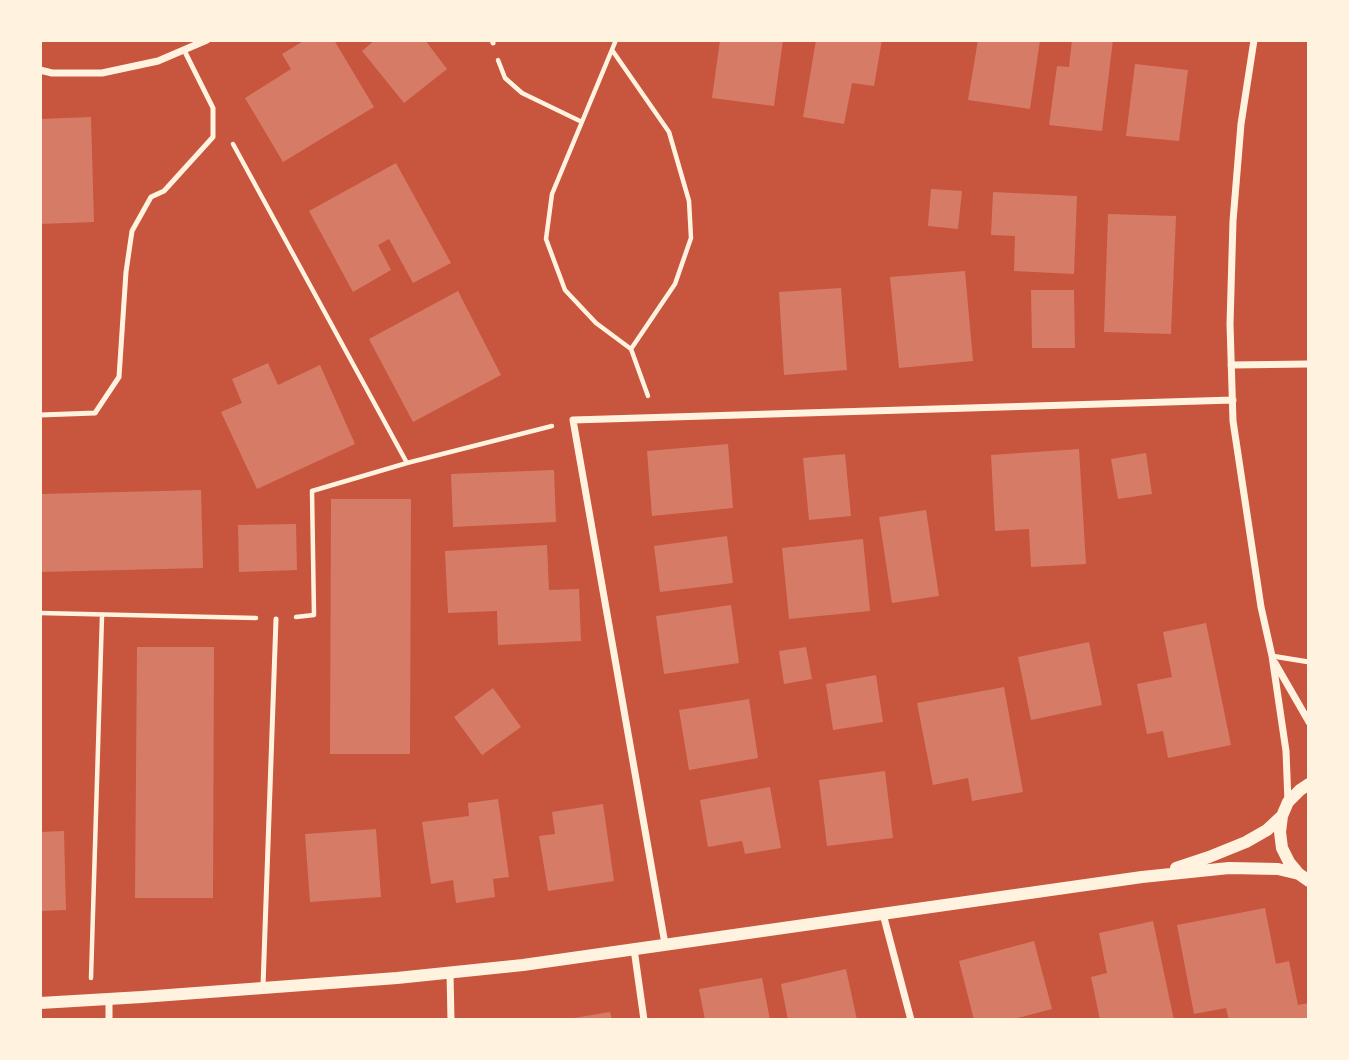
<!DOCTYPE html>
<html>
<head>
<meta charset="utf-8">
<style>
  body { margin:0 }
  #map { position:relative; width:1349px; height:1060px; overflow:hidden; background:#c8553d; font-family:"Public Sans",sans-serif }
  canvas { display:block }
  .frame { position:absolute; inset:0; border:42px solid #fff3e0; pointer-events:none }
</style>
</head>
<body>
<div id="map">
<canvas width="1349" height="1060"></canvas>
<div class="frame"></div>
</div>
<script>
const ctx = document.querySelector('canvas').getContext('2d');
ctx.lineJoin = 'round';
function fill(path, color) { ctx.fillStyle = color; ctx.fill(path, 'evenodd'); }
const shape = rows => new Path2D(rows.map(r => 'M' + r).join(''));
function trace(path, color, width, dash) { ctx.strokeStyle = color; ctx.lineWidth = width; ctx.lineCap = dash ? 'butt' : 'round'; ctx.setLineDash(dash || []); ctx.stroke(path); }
fill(shape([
  [305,40,334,40,374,107,283,162,245,98,291,69,282,54],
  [375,40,425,40,447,69,404,103,362,51],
  [720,40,783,40,774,106,712,98],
  [816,40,882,40,874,86,852,83,844,124,803,117],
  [978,40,1040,40,1030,109,968,100],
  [1072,40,1113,40,1102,131,1049,125,1057,66,1069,67],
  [1135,64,1188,70,1179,141,1126,136],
  [91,117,94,222,40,224,40,119],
  [396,163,451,263,413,283,389,239,378,245,391,270,353,292,309,211],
  [931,189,962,191,958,229,928,226],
  [993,192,1077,196,1074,274,1014,271,1015,236,991,235],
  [1108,214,1176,216,1171,334,1104,332],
  [965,271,973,361,899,368,890,277],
  [841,288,847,370,784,375,779,292],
  [1031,290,1074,290,1075,348,1032,348],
  [458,291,501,375,413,422,369,339],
  [268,363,278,385,320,365,355,444,257,489,221,412,242,403,232,379],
  [728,444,733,508,652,516,647,451],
  [1079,449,1086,564,1031,567,1029,529,995,531,991,455],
  [1146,453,1152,494,1118,499,1111,459],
  [845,454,851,516,809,520,803,458],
  [554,470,556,522,453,527,451,474],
  [201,490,203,568,40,572,40,494],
  [331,499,411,499,410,754,330,754],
  [926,510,939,596,892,603,879,517],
  [296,524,297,570,239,572,238,525],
  [727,536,733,583,660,592,654,546],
  [863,539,870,611,789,619,782,548],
  [547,545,549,590,579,589,581,641,498,645,497,611,448,613,445,551],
  [731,605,739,663,664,674,656,616],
  [1206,623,1231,745,1168,758,1163,731,1147,734,1137,684,1172,677,1163,632],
  [1089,642,1102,705,1031,720,1018,657],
  [137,647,214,647,213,898,135,898],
  [806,647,812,679,784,684,779,651],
  [876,675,883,722,833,730,826,684],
  [1004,687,1023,792,972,801,968,778,933,785,917,703],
  [493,688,521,727,482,755,454,717],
  [749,699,758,758,689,770,679,710],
  [885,771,893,838,827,846,819,780],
  [770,787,781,848,745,854,742,841,708,847,700,800],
  [498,799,509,877,493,879,495,897,456,903,453,880,431,884,422,822,469,816,468,803],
  [603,804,614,881,548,891,539,836,555,834,552,812],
  [376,829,381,897,310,902,305,834],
  [64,831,66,910,40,911,40,832],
  [1265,908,1276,964,1289,961,1298,1005,1309,1003,1309,1020,1229,1020,1226,1008,1194,1014,1177,925],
  [1153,921,1174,1020,1100,1020,1091,977,1107,973,1099,933],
  [1034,941,1052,1009,1010,1020,974,1020,959,961],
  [846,969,857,1020,788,1020,781,984],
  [762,978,770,1020,705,1020,699,989],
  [610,1012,612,1020,574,1020,574,1018]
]), '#d67c66');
trace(shape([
  [616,40,552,194,546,239,565,290,596,323,631,349,648,396],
  [612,50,669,132,689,201,691,238,675,284,631,349],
  [498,60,505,78,522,93,582,122],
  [233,144,407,463],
  [40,613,256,618],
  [296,617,314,615,312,491,407,463,552,426],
  [91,978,102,616]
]), '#fff3e0', 4.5);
trace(shape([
  [492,40,493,43],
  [40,415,95,413,119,377,126,272,132,231,151,197,164,191,213,137,213,108,184,50],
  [1272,656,1309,662],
  [263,986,276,619]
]), '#fff3e0', 5);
trace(shape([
  [1254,40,1241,124,1233,221,1230,324,1233,421,1261,607,1272,656,1286,751,1288,802],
  [40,70,52,73,102,73,158,61,207,40],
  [1231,365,1309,364],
  [1275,663,1309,722],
  [883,914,911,1020],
  [665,944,573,420,1233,400],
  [634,949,644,1020],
  [450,973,451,1020],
  [109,1020,109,999]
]), '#fff3e0', 7);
trace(shape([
  [1309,784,1300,790,1288,802,1282,816,1280,832,1282,848,1289,862,1299,874,1309,881],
  [1176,868,1209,857,1246,842,1267,830,1282,816],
  [40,1003,142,997,397,978,523,965,1142,877,1229,868,1278,869,1299,874]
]), '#fff3e0', 12);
</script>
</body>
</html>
